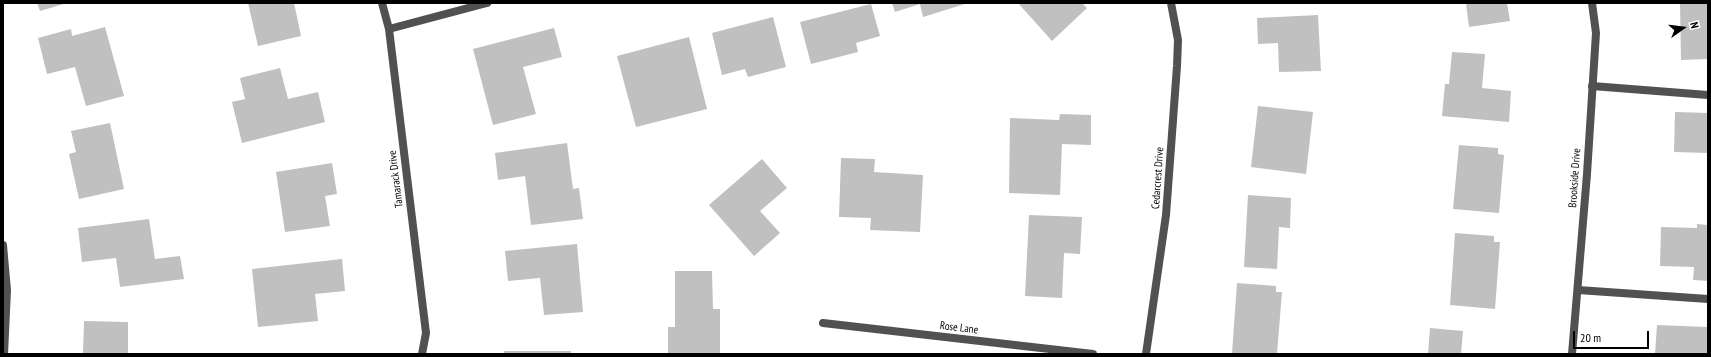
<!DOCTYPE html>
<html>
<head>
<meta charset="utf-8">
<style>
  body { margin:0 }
  #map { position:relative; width:1711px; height:357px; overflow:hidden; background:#fff; font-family:"PT Sans Narrow",sans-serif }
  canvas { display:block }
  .frame { position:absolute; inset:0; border:4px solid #000; pointer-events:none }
  .north { position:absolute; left:1663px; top:8px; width:40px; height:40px; -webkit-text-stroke:3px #fff; paint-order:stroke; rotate:76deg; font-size:11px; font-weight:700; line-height:16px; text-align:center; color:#000 }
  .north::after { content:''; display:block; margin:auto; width:14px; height:18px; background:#000; clip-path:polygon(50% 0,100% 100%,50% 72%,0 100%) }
  .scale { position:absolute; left:1573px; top:331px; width:76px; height:18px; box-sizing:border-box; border:2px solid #000; border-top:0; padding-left:5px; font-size:12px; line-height:14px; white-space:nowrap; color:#000; -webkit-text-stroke:3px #fff; paint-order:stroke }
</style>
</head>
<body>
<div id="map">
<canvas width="1711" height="357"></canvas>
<div class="frame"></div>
<div class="north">N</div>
<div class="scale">20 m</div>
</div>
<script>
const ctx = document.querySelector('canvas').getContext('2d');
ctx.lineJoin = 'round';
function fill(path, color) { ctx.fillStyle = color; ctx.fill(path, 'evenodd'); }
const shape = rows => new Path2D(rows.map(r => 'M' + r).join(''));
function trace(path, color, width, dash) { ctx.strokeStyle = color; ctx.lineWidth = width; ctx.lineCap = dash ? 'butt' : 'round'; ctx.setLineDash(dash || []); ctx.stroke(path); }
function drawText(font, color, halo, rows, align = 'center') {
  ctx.font = font + ' "PT Sans Narrow",sans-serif'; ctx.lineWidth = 3.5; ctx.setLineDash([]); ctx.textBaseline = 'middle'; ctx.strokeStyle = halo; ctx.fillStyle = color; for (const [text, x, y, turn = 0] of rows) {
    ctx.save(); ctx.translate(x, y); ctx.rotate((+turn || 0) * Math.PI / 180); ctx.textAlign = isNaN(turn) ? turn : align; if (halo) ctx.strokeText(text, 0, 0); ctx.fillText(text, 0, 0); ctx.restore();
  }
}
fill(shape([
  [37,3,67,3,40,11],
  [248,3,294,3,301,36,258,46],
  [892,3,968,3,923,17,920,4,895,12],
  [1018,3,1082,3,1087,8,1052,41],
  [1466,3,1507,3,1510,21,1469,27],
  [1680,3,1708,3,1708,59,1681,60],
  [871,4,880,36,856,43,858,52,811,64,800,22],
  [1318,15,1321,71,1279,72,1278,43,1258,44,1257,18],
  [773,17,786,67,748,77,745,69,722,75,712,33],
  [105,27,124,96,86,106,75,67,47,74,38,38,71,29,72,36],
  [554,28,562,57,523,67,536,114,493,125,473,49],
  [689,37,707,109,636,127,617,56],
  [1452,52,1485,54,1482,88,1511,91,1509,122,1442,116,1445,84,1449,84],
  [280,68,288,99,318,92,325,122,242,143,232,102,245,99,240,78],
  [1258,106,1313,112,1306,174,1251,167],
  [1675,112,1708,113,1708,153,1674,152],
  [1060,114,1091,115,1091,145,1062,144,1060,195,1009,193,1010,118,1059,120],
  [110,123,124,189,79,199,69,154,76,152,71,131],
  [567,143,573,189,579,188,583,219,531,225,525,176,498,180,495,153],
  [1459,145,1498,148,1498,154,1504,155,1499,213,1453,209],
  [841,158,875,159,874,172,923,175,920,232,870,230,871,218,839,217],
  [762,159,787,188,760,211,780,233,754,256,709,205],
  [332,163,337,194,325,196,330,226,285,232,276,172],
  [1248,195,1291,198,1290,228,1279,227,1277,269,1244,267],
  [1029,215,1082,217,1080,254,1064,253,1062,298,1025,296],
  [149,219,155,259,180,256,184,279,120,287,116,258,82,262,78,228],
  [1697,224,1708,225,1708,281,1693,280,1694,267,1660,266,1661,227,1697,228],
  [1455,233,1494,236,1494,242,1500,242,1495,309,1450,305],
  [577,244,583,312,544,315,540,278,508,281,505,251],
  [342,259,345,291,315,294,318,321,258,327,252,269],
  [675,271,712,271,713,309,720,309,720,354,668,354,668,327,675,327],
  [1237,283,1276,286,1276,292,1282,292,1277,354,1232,354],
  [84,321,128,322,128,354,83,354],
  [1657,325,1708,327,1708,354,1655,354],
  [1430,328,1463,331,1461,354,1428,354],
  [504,351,571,351,571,354,504,354]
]), '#c0c0c0');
trace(shape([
  [1592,86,1708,95],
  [1578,290,1708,299]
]), '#515151', 8);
trace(shape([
  [382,3,389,29,426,333,422,354],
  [389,29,487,3],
  [3,245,7,290,4,354],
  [823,323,1093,354],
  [1146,354,1166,215,1177,66,1178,40,1171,3],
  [1572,354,1587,174,1596,33,1592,3]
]), '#515151', 8);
drawText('11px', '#000', '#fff', [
  ["Cedarcrest Drive",1158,178,-86],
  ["Brookside Drive",1575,178,-86],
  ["Tamarack Drive",396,179,-97],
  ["Rose Lane",959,328,7]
]);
</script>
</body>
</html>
